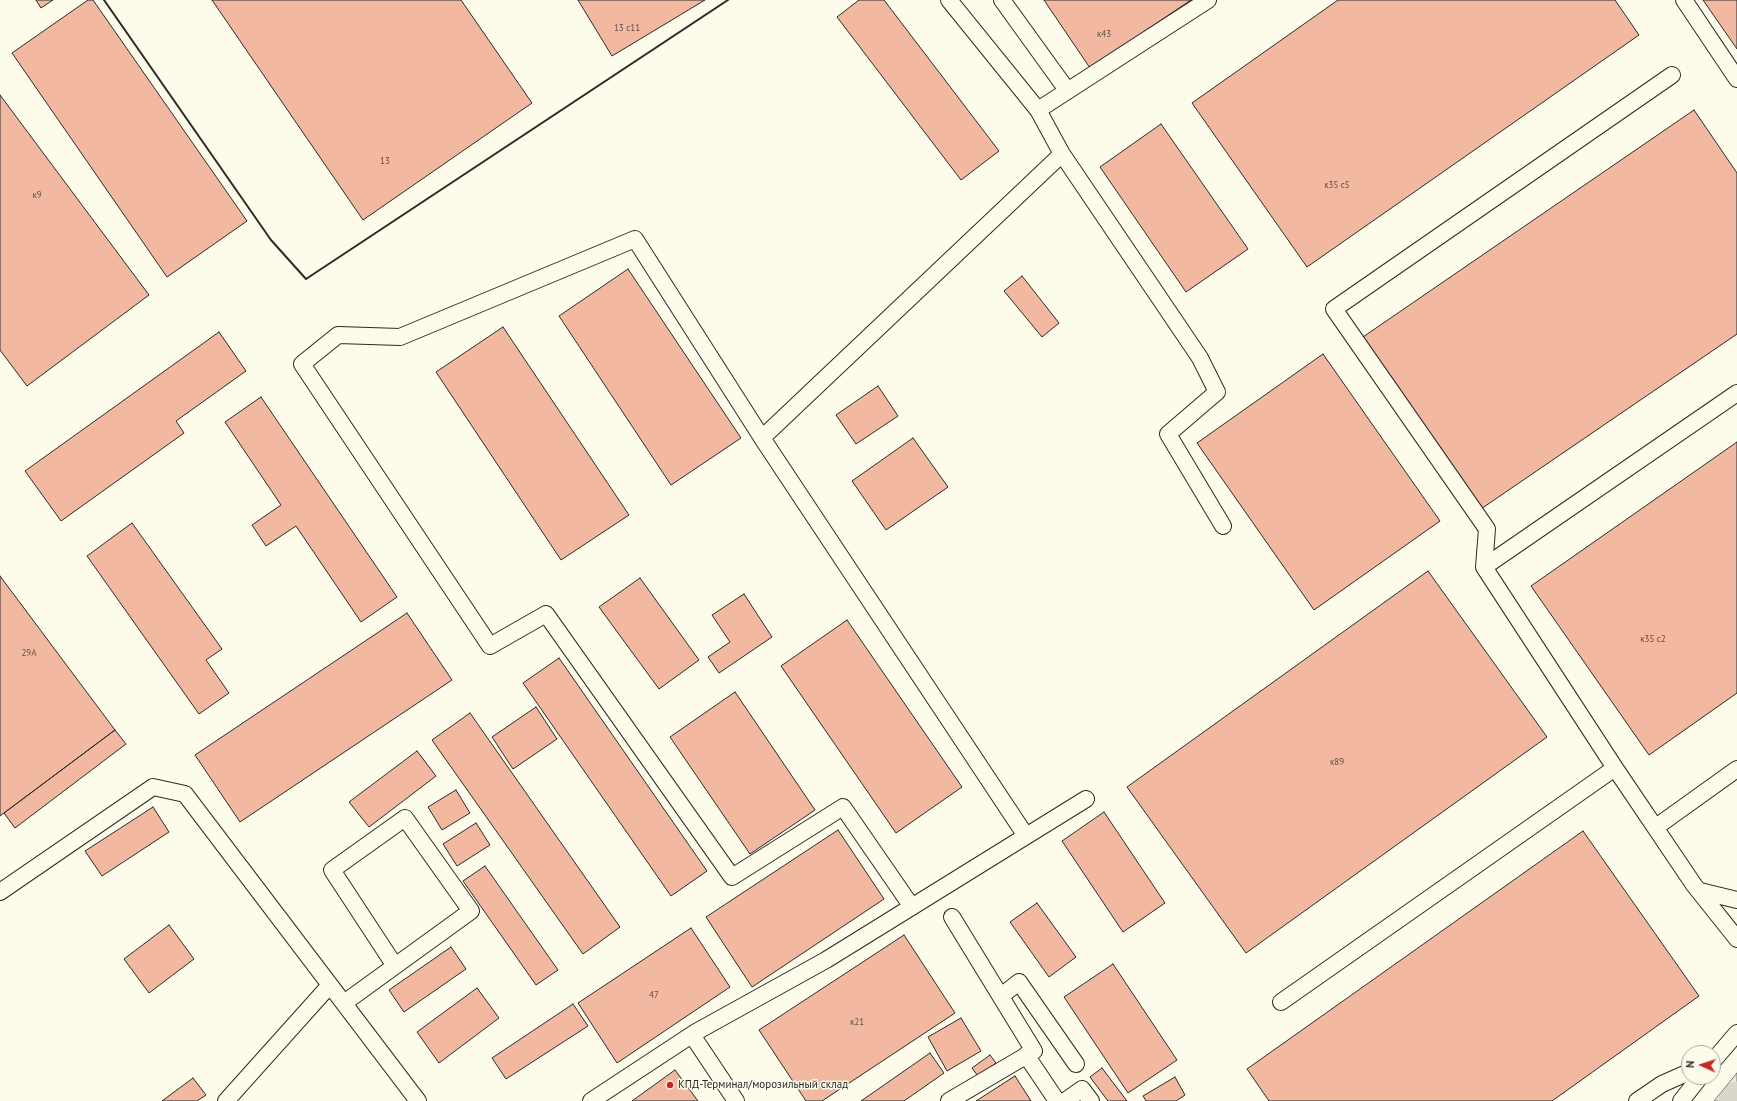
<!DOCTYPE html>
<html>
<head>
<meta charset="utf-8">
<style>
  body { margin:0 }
  #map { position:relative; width:1737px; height:1101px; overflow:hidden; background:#fdfbea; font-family:"PT Sans",sans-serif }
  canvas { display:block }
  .north { position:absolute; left:1681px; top:1045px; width:40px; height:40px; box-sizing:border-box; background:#fdfbea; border:1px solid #a9a89e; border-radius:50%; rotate:273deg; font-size:11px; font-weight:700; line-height:16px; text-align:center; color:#2b2b2b }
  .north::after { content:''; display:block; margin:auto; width:14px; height:18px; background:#c62828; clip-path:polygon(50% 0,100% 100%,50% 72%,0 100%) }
</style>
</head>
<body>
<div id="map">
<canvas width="1737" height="1101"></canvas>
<div class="north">N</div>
</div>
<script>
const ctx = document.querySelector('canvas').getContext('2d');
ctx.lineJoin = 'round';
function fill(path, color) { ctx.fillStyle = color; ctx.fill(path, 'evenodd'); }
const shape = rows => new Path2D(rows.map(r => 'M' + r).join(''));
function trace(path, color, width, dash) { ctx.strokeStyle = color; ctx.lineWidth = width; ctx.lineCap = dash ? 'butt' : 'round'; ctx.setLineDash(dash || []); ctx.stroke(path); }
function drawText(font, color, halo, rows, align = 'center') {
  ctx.font = font + ' "PT Sans",sans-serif'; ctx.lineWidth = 3; ctx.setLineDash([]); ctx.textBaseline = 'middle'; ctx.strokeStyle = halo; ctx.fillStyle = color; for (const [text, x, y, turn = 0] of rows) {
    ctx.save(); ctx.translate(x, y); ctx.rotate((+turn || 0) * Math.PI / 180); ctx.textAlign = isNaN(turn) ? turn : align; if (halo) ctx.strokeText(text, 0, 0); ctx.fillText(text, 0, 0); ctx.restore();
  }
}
const green = shape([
  [1737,1073,1737,1101,1714,1101,1737,1073]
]);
fill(green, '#ecebdb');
trace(green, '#74746e', 1);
trace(shape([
  [1731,1101,1737,1094]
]), '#d8d7c9', 25);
const building = shape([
  [36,0,53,0,41,8,36,0],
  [88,0,93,0,247,221,167,277,12,53,88,0],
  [212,0,461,0,532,103,363,220,212,0],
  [578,0,705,0,612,56,578,0],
  [859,0,884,0,999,151,961,180,837,17,859,0],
  [1044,0,1191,0,1090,68,1044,0],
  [1338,0,1615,0,1639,35,1307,267,1192,103,1338,0],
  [1703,0,1737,0,1737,49,1703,0],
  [0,95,149,295,27,386,0,350,0,95],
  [1694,110,1737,173,1737,334,1478,511,1360,339,1694,110],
  [1161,124,1248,249,1186,292,1100,167,1161,124],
  [628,269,741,438,671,485,559,316,628,269],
  [1022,276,1059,323,1042,337,1004,291,1022,276],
  [503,327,629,515,561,560,436,372,503,327],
  [219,332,246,371,176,421,184,433,61,521,25,471,219,332],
  [1323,354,1440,521,1314,610,1197,443,1323,354],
  [878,386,898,416,856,444,836,415,878,386],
  [261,397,397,597,361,622,296,526,266,546,252,525,281,505,225,422,261,397],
  [913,438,948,487,886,530,852,481,913,438],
  [1737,442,1737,693,1649,755,1531,586,1737,442],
  [132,523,222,649,206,660,229,693,199,714,87,556,132,523],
  [1428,571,1547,737,1246,953,1127,787,1428,571],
  [0,576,115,730,0,816,0,576],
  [640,578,699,660,659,689,599,607,640,578],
  [744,594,772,637,719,673,708,657,730,642,712,615,744,594],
  [407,613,452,680,240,822,195,755,407,613],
  [847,620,962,787,896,833,781,666,847,620],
  [559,658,707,871,671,896,523,683,559,658],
  [735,692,815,810,750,854,670,737,735,692],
  [536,707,557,739,513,769,492,737,536,707],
  [470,713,620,927,583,954,432,740,470,713],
  [115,730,126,744,15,828,4,813,115,730],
  [417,751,436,776,369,827,349,802,417,751],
  [456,790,470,813,442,830,428,807,456,790],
  [153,807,169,832,102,876,85,851,153,807],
  [1104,812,1165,903,1123,932,1062,841,1104,812],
  [476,823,490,845,457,866,443,844,476,823],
  [838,830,884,899,752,987,706,917,838,830],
  [1583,831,1699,996,1552,1101,1269,1101,1247,1069,1583,831],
  [485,866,558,970,536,985,463,881,485,866],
  [1037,903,1076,957,1049,977,1010,922,1037,903],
  [169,925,194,959,149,993,124,959,169,925],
  [691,928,730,987,617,1063,578,1003,691,928],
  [904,935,955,1013,822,1101,806,1101,759,1030,904,935],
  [451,947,466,969,404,1012,389,990,451,947],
  [1113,964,1177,1060,1128,1093,1064,997,1113,964],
  [477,988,499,1018,439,1063,417,1032,477,988],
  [573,1004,588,1026,506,1079,492,1058,573,1004],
  [961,1018,981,1051,947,1071,928,1037,961,1018],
  [930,1053,944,1073,904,1101,861,1101,930,1053],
  [990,1055,996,1063,978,1076,972,1068,990,1055],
  [1102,1068,1127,1101,1108,1101,1090,1077,1102,1068],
  [675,1070,698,1101,632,1101,675,1070],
  [1015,1076,1031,1101,976,1101,1015,1076],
  [1175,1077,1185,1095,1176,1101,1146,1101,1143,1096,1175,1077],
  [193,1078,206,1095,197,1101,162,1101,193,1078]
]);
fill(building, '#f2b8a0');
trace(building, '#2b2b2b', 1);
const minor = shape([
  [949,0,1038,110,1062,154,1200,358,1217,392,1168,434,1223,526],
  [1002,0,1067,90],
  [1684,0,1737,79],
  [1672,75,1334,309,1487,529,1484,567,1615,768,1694,885,1737,939],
  [1038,110,1208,0],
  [762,438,635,239,400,337,338,335,302,364,490,646,546,614,732,877,843,807,912,907],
  [1484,567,1737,393],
  [1656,827,1737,769],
  [1026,836,762,438,1062,154],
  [1700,891,1737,900],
  [0,892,153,787,185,794,418,1101],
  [1001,996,1019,982,1076,1064],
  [1281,1002,1615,768],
  [344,1003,395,966,471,911,405,818,332,870,395,966],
  [692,1035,736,1101],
  [1026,1055,1057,1101],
  [1713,1061,1737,1033],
  [226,1101,330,985],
  [591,1101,696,1032,826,960,1086,799],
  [949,1101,1034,1051,952,917],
  [1065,1101,1082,1089,1091,1101],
  [1637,1101,1662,1084,1689,1072],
  [1681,1101,1700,1077]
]);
trace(minor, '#2b2b2b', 18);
trace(minor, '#fdfbea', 16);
trace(shape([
  [104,0,271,240,306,279,728,0]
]), '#2b2b2b', 2);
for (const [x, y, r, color] of [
  [670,1085,4,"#c62828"]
]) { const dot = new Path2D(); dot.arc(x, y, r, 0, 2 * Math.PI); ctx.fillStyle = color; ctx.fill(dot); trace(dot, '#fdfbea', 1.5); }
drawText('9px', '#5d4e48', null, [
  ["13 с11",627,28],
  ["к43",1104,34],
  ["13",385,161],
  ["к35 с5",1337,185],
  ["к9",37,195],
  ["к35 с2",1653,639],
  ["29А",29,653],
  ["к89",1337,762],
  ["47",654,995],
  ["к21",857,1022]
]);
drawText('11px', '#2b2b2b', '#fdfbea', [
  ["КПД-Терминал/морозильный склад",678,1085]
], 'left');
</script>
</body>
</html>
